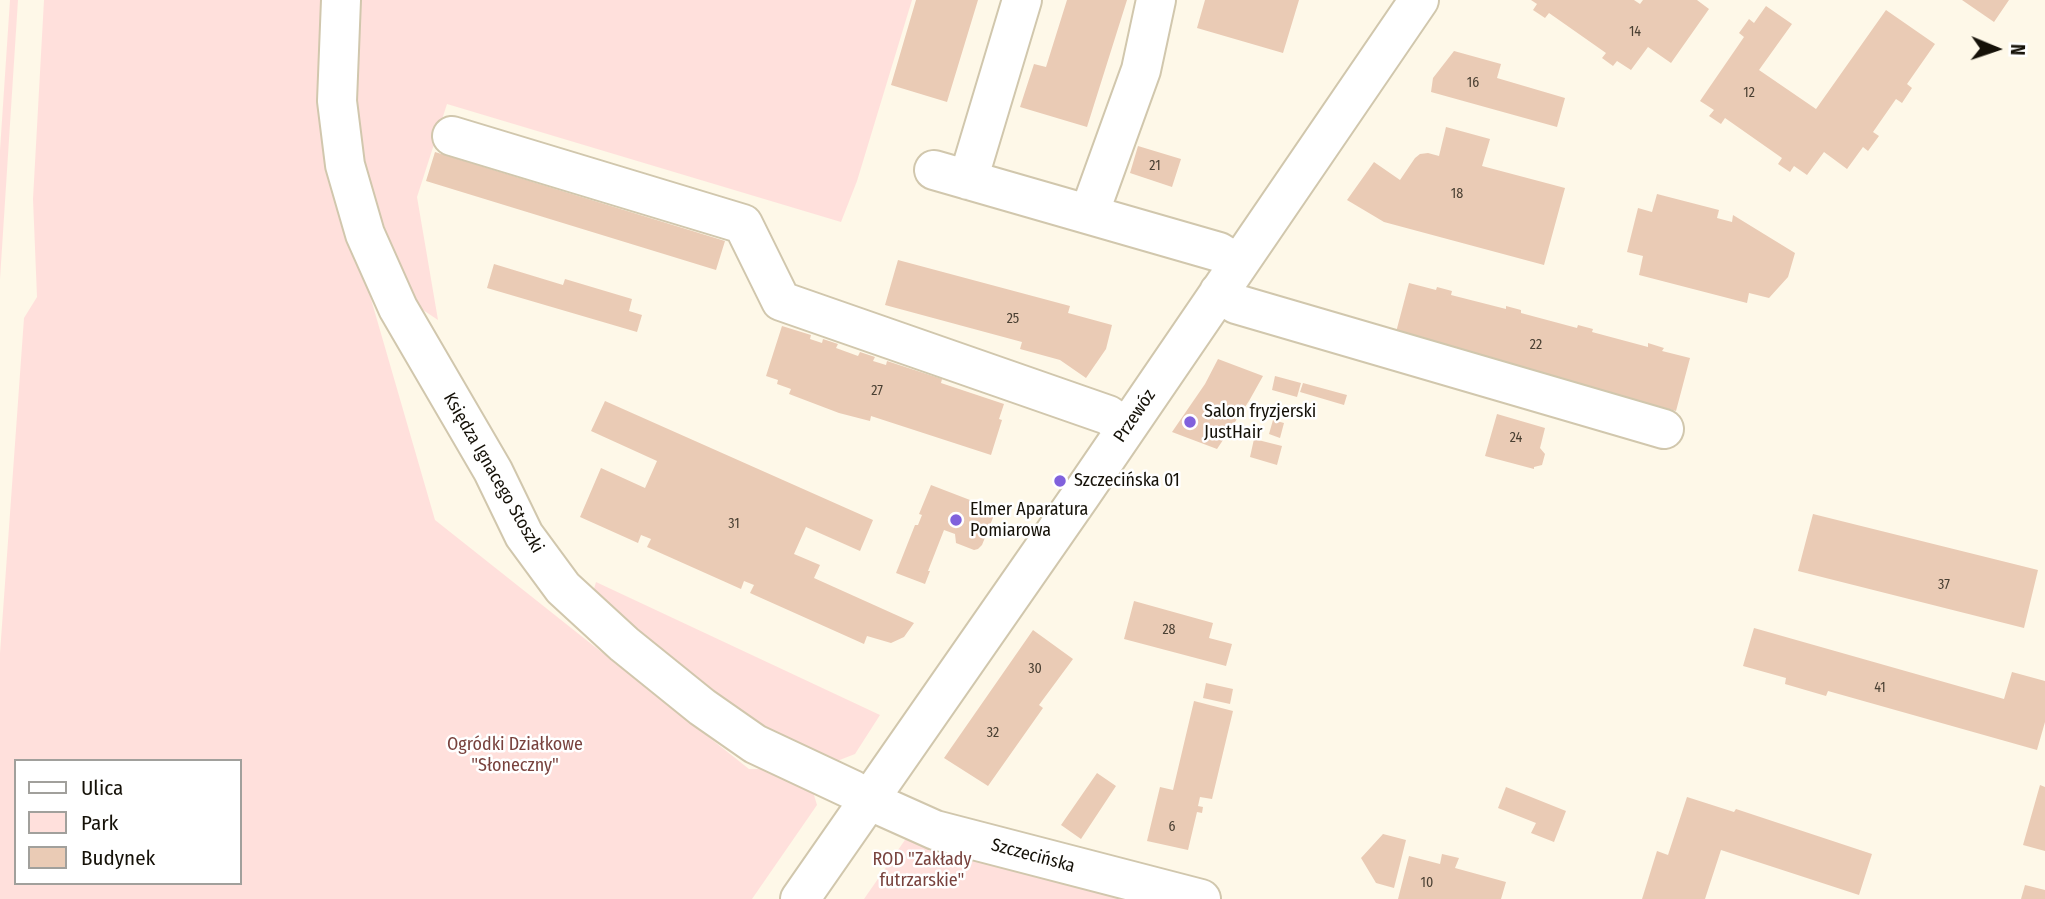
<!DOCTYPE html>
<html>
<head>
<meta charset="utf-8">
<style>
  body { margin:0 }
  #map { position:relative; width:2045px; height:899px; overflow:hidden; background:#fef8e8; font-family:"Fira Sans Condensed",sans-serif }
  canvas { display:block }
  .legend { position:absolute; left:14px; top:759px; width:228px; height:126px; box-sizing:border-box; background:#fff; border:2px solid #a1a09c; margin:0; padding:9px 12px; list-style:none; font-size:21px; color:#151108 }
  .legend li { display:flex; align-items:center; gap:14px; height:35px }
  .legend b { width:35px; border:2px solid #a1a09c }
  .north { position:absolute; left:1961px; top:14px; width:70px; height:70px; -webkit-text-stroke:5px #fff; paint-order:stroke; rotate:92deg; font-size:19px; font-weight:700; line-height:28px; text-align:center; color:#151108 }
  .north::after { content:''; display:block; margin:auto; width:24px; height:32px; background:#151108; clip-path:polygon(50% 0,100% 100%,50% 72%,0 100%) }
</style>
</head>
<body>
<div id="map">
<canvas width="2045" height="899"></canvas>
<ul class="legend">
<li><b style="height:9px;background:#fff"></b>Ulica</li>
<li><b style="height:19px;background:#ffe0dc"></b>Park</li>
<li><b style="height:19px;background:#eacbb5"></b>Budynek</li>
</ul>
<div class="north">N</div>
</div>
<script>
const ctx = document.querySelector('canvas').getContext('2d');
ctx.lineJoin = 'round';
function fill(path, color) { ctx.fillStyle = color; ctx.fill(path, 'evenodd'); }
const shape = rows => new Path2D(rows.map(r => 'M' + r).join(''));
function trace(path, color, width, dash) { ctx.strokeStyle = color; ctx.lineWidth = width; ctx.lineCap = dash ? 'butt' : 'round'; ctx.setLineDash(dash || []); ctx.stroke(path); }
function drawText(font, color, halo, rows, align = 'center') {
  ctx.font = font + ' "Fira Sans Condensed",sans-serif'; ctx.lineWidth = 5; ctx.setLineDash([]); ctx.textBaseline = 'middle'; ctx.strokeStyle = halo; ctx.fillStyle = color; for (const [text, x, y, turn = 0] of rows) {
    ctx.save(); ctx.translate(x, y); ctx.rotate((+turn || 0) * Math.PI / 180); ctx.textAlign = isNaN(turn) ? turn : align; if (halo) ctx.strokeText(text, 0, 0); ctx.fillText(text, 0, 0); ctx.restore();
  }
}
fill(shape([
  [10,0,18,0,0,279,0,150],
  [44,0,327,0,320,123,435,520,749,769,772,769,811,785,817,805,752,899,0,899,0,653,24,318,37,297,33,199],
  [16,761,240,761,240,883,16,883],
  [353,0,912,0,857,181,841,222,447,104,417,197,438,320,405,298,372,215,350,98],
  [596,582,880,715,855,754,832,763,767,727,699,684,592,596],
  [907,837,1137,899,864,899]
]), '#ffe0dc');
fill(shape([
  [916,0,978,0,947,102,891,85],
  [1067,0,1127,0,1087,127,1020,107,1034,64,1046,67],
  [1205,0,1299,0,1283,53,1197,28],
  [1531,0,1634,0,1640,4,1643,0,1697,0,1709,9,1671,63,1648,47,1631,70,1617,61,1613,66,1602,58,1606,53,1549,13,1545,18,1533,10,1537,4],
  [1962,0,2009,0,1994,22],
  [1766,6,1792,24,1759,70,1816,109,1886,10,1935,44,1907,84,1912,88,1902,103,1896,99,1873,132,1879,136,1868,151,1863,147,1847,169,1824,152,1807,175,1794,166,1790,172,1778,164,1782,158,1725,118,1721,124,1709,116,1714,110,1700,101,1744,37,1739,33,1749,19,1754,23],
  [1454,51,1501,64,1497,78,1565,98,1557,127,1431,92,1433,78],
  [1446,127,1490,139,1482,166,1565,188,1544,265,1384,222,1347,200,1374,162,1400,180,1415,158,1420,154,1428,153,1439,156],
  [1138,146,1181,159,1172,187,1130,173],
  [435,152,725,241,716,270,426,181],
  [1657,194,1719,210,1717,218,1732,222,1733,215,1795,253,1788,277,1769,298,1749,293,1747,303,1639,275,1643,256,1627,252,1638,208,1652,212],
  [898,260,1070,306,1068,313,1112,325,1106,349,1086,378,1060,360,1020,349,1022,342,885,305],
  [494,264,563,285,565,279,632,299,629,311,642,315,637,332,487,288],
  [1409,283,1436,290,1437,287,1452,291,1451,295,1506,309,1506,306,1521,310,1521,313,1577,328,1578,325,1593,329,1592,332,1648,347,1648,343,1664,348,1662,351,1690,358,1676,411,1395,336],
  [782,326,811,335,810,339,822,343,823,339,838,344,836,348,858,356,860,352,875,357,873,361,886,365,887,361,942,379,941,383,1004,404,999,419,1002,420,991,455,871,416,870,421,839,413,789,394,791,389,777,384,778,380,766,376],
  [1218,359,1263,376,1249,401,1217,449,1172,432,1205,384],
  [1275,376,1301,383,1297,397,1272,390],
  [1303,383,1347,395,1344,405,1300,392],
  [605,401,873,520,860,551,806,527,794,554,820,565,814,578,914,623,904,637,891,643,867,636,864,644,750,593,754,585,744,581,741,589,647,547,651,539,641,535,638,543,580,517,601,468,645,488,657,461,591,431],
  [1497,414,1545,428,1540,448,1545,454,1542,465,1534,467,1534,469,1485,456],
  [1273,420,1284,423,1280,438,1269,434],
  [1254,439,1282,446,1277,465,1250,457],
  [931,485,996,510,982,545,978,549,974,550,956,543,955,534,944,530,928,571,930,571,925,584,896,573,915,525,918,525,922,515,919,514],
  [1813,514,2038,570,2024,628,1798,571],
  [1134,601,1213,623,1209,638,1232,644,1226,666,1124,639],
  [1754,628,2004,699,2012,672,2045,681,2045,722,2037,750,1828,691,1826,696,1785,684,1786,678,1743,666],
  [1033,630,1073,659,1039,705,1043,708,988,786,944,758],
  [1206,683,1233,689,1230,704,1203,698],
  [1194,701,1233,711,1212,799,1200,797,1198,806,1203,807,1202,813,1197,812,1188,850,1147,841,1160,787,1173,790],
  [1097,773,1116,786,1081,839,1061,825],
  [2040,785,2045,787,2045,851,2023,845],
  [1506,787,1566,811,1554,842,1531,833,1536,823,1498,808],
  [1687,797,1734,812,1736,809,1872,854,1859,895,1721,850,1705,899,1642,899,1657,851,1668,855],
  [1383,834,1406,840,1394,888,1376,883,1361,858],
  [1442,854,1459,858,1455,868,1506,882,1501,899,1398,899,1409,856,1440,864],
  [2025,885,2045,890,2045,899,2021,899]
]), '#eacbb5');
const minor = shape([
  [341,0,337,101,345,165,365,234,398,308,493,471,524,535,563,588,624,644,702,707,755,744,853,790,868,800,935,830,1201,899],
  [452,136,743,224,781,301,1108,415,1126,428],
  [934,170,1219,252,1238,264],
  [968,180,1022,0],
  [1089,214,1141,70,1156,0],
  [1219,292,1236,304,1664,429],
  [800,899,1081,495,1419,0]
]);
trace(minor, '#d1c7ad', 42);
trace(minor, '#fff', 38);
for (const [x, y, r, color] of [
  [1190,422,7,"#8061dc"],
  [1060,481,7,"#8061dc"],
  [956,520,7,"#8061dc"]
]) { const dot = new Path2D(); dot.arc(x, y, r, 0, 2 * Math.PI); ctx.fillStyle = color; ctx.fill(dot); trace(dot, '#fff', 2.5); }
drawText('14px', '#4a4033', null, [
  ["14",1635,32],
  ["16",1473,83],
  ["12",1749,93],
  ["21",1155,166],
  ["18",1457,194],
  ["25",1013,319],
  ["22",1536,345],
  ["27",877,391],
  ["24",1516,438],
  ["31",734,524],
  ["37",1944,585],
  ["28",1169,630],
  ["30",1035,669],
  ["41",1880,688],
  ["32",993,733],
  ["6",1172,827],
  ["10",1427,883]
]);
drawText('18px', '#151108', '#fff', [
  ["Salon fryzjerski",1204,412],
  ["JustHair",1204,433],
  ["Szczecińska 01",1074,481],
  ["Elmer Aparatura",970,510],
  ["Pomiarowa",970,531]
], 'left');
drawText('18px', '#151108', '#fff', [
  ["Przewóz",1135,416,-56],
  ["Księdza Ignacego Stoszki",493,473,60],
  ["Szczecińska",1033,856,15]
]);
drawText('18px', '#78423d', '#fff', [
  ["Ogródki Działkowe",515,745],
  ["\"Słoneczny\"",515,766],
  ["ROD \"Zakłady",922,860],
  ["futrzarskie\"",922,881]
]);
</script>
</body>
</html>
